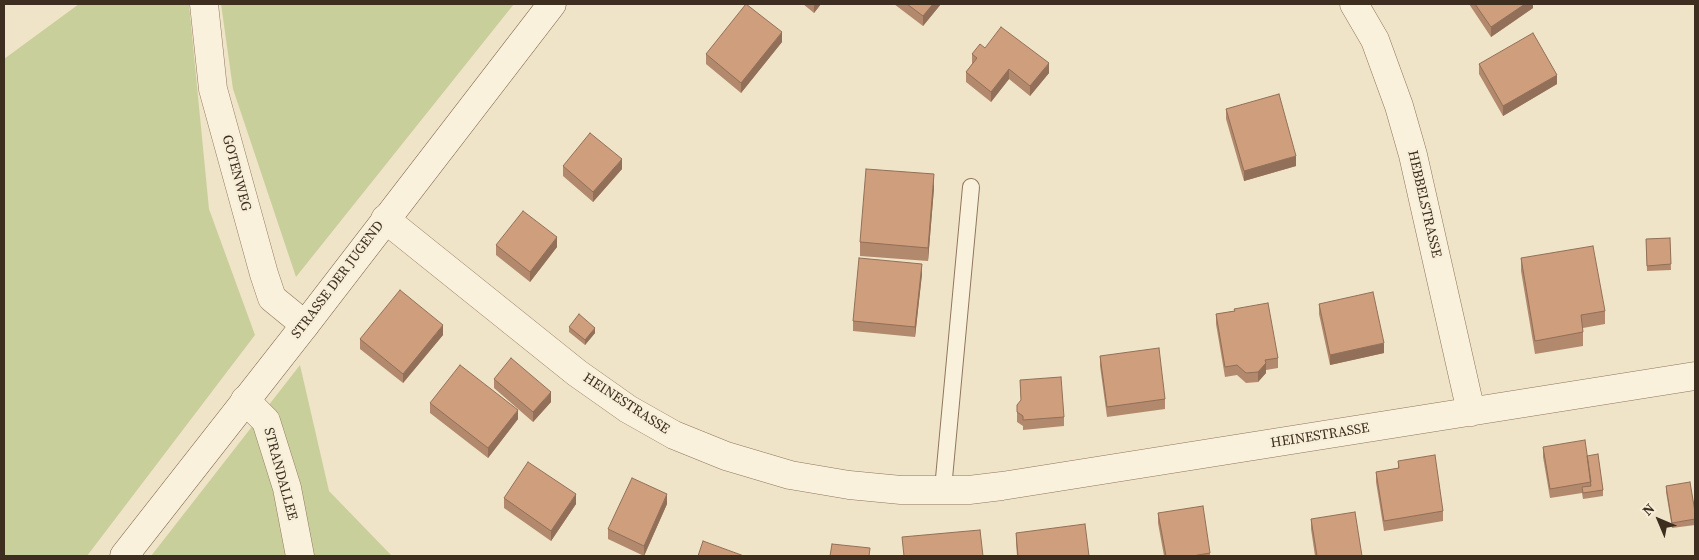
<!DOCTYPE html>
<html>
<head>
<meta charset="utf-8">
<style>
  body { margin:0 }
  #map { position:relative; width:1699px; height:560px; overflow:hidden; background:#f0e4c8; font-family:"Source Serif 4",serif }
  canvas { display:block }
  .frame { position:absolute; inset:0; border:5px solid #3d2e20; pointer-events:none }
  .north { position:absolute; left:1634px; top:495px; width:50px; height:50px; -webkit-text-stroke:4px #f7eed8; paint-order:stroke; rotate:315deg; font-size:14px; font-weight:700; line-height:20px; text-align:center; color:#3d2e20 }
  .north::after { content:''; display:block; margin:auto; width:18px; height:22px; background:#3d2e20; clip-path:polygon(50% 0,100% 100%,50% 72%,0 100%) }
</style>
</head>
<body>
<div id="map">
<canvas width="1699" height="560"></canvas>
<div class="frame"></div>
<div class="north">N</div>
</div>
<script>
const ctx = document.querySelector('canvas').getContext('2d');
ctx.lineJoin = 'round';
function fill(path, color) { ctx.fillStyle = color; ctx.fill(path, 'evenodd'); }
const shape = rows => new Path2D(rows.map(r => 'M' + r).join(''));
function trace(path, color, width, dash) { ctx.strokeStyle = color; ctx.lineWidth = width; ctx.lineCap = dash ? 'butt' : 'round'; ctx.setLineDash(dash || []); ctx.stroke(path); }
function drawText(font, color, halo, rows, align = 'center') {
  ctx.font = font + ' "Source Serif 4",serif'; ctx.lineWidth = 4.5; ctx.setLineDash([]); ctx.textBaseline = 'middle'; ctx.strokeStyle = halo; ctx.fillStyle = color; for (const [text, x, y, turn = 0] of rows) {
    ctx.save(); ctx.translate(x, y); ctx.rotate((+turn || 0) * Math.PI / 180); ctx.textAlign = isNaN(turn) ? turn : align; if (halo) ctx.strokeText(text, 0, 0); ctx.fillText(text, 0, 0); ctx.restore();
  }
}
fill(shape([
  [79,4,189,4,209,209,255,335,87,556,4,556,4,59],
  [221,4,514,4,296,277,233,89],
  [300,365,329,491,392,556,151,556]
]), '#c9cf9b');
const lane = shape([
  [943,489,971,187]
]);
const street = shape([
  [204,4,213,89,264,274,272,298,305,325],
  [1354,4,1375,40,1399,106,1413,155,1471,412],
  [385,219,577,373,628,409,674,435,726,456,790,475,849,485,901,490,969,490,1002,486,1695,376],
  [245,400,266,421,287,488,300,556]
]);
const secondary = shape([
  [124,556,305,325,552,4]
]);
trace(lane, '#8d765c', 18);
trace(street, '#8d765c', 29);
trace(secondary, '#6f573f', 29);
trace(lane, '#faf1dc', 16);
trace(street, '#faf1dc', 28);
trace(secondary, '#faf1dc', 28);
fill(shape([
  [803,4,821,4,814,13],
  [894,4,941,4,923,26],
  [1469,4,1533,4,1533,8,1491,37],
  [782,42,741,93,706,64,706,54],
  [985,48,1049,73,1030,96,1009,79,991,102,966,82,966,72,972,64,972,54],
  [1479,64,1557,84,1503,116,1479,74],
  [1226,109,1296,166,1244,181,1226,119],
  [563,166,622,169,593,202,563,176],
  [934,188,928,261,860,256,860,242],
  [1670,238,1671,270,1647,271,1646,239],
  [496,245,557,247,530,282,496,255],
  [1521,258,1605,311,1605,324,1583,328,1583,346,1535,354,1521,271],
  [922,274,915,337,853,331,853,321],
  [1319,304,1384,353,1330,365,1319,314],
  [1234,309,1278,358,1278,368,1266,370,1266,373,1258,382,1246,383,1237,375,1225,377,1216,324,1216,314,1234,311],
  [569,327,595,333,585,345,569,332],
  [443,335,403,383,360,349,360,339],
  [1100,356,1165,399,1165,409,1107,417,1100,366],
  [494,379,551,402,533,422,494,388],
  [1020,380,1064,417,1064,426,1023,430,1023,426,1017,422,1017,405,1021,401],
  [430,403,518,419,488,458,430,413],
  [1543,447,1587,456,1603,490,1603,496,1583,499,1582,493,1550,498,1543,457],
  [1398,461,1443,511,1443,521,1384,531,1376,482,1376,472,1398,468],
  [1666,486,1695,512,1695,525,1672,528,1666,492],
  [504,498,576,504,551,541,504,508],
  [667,504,644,556,608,539,608,529],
  [1158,513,1210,553,1210,556,1164,556,1158,523],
  [1311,519,1362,556,1315,556,1311,529],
  [1016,533,1089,556,1017,556,1016,543]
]), '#b2896c');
fill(shape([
  [814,4,821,4,814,13],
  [933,4,941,4,923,26,923,16],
  [1525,4,1533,4,1533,8,1491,37,1491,27],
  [782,32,782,42,741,93,741,83],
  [1049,63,1049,73,1030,96,1030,86],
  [1009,69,1009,79,991,102,991,92],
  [1557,75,1557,84,1503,116,1503,106],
  [1296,156,1296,166,1244,181,1244,171],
  [622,159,622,169,593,202,593,192],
  [934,174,934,188,928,261,928,248],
  [557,237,557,247,530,282,530,272],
  [922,264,922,274,915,337,915,327],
  [443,325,443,335,403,383,403,374],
  [595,328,595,333,585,345,585,340],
  [1384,343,1384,353,1330,365,1330,355],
  [1266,363,1266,373,1258,382,1258,372],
  [551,392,551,402,533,422,533,412],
  [518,410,518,419,488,458,488,448],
  [576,494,576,504,551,541,551,531],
  [667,494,667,504,644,556,644,546]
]), '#916f58');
const building = shape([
  [746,4,782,32,741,83,706,54,746,4],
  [907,4,933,4,923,16,907,4],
  [1475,4,1525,4,1491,27,1475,4],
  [1001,27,1049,63,1030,86,1009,69,991,92,966,72,977,58,972,54,980,44,985,48,1001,27],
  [1533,33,1557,75,1503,106,1479,64,1533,33],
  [1279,94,1296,156,1244,171,1226,109,1279,94],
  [590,133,622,159,593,192,563,166,590,133],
  [866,169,934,174,928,248,860,242,866,169],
  [523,211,557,237,530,272,496,245,523,211],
  [1670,238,1671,264,1647,266,1646,239,1670,238],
  [1593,246,1605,311,1581,315,1583,332,1535,341,1521,258,1593,246],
  [859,258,922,264,915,327,853,321,859,258],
  [400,290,443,325,403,374,360,339,400,290],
  [1373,292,1384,343,1330,355,1319,304,1373,292],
  [1268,303,1278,358,1265,360,1266,363,1258,372,1246,373,1237,365,1225,367,1216,314,1235,311,1234,309,1268,303],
  [579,314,595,328,585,340,569,327,579,314],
  [1159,348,1165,399,1107,407,1100,356,1159,348],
  [511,358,551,392,533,412,494,379,511,358],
  [460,365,518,410,488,448,430,403,460,365],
  [1061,377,1064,417,1023,420,1023,416,1017,412,1017,405,1021,400,1020,380,1061,377],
  [1585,440,1591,482,1550,489,1543,447,1585,440],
  [1598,454,1603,490,1583,493,1582,487,1591,486,1587,456,1598,454],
  [1435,455,1443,511,1384,521,1376,472,1399,468,1398,461,1435,455],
  [528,462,576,494,551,531,504,498,528,462],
  [632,478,667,494,644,546,608,529,632,478],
  [1690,482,1695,512,1695,519,1672,523,1666,486,1690,482],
  [1203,506,1210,553,1192,556,1166,556,1158,513,1203,506],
  [1355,512,1362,556,1317,556,1311,519,1355,512],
  [1085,524,1089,556,1018,556,1016,533,1085,524],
  [980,530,983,556,904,556,902,537,980,530],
  [703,541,744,556,698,556,703,541],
  [832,544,870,548,869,556,830,556,832,544]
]);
fill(building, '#cf9f7d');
trace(building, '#916f58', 1);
drawText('14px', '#3d2e20', '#f7eed8', [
  ["GOTENWEG",236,173,75],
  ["HEBBELSTRASSE",1424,204,77],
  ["STRASSE DER JUGEND",338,280,-53],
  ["HEINESTRASSE",626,404,33],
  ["HEINESTRASSE",1320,436,-9],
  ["STRANDALLEE",280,474,75]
]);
</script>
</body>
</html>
